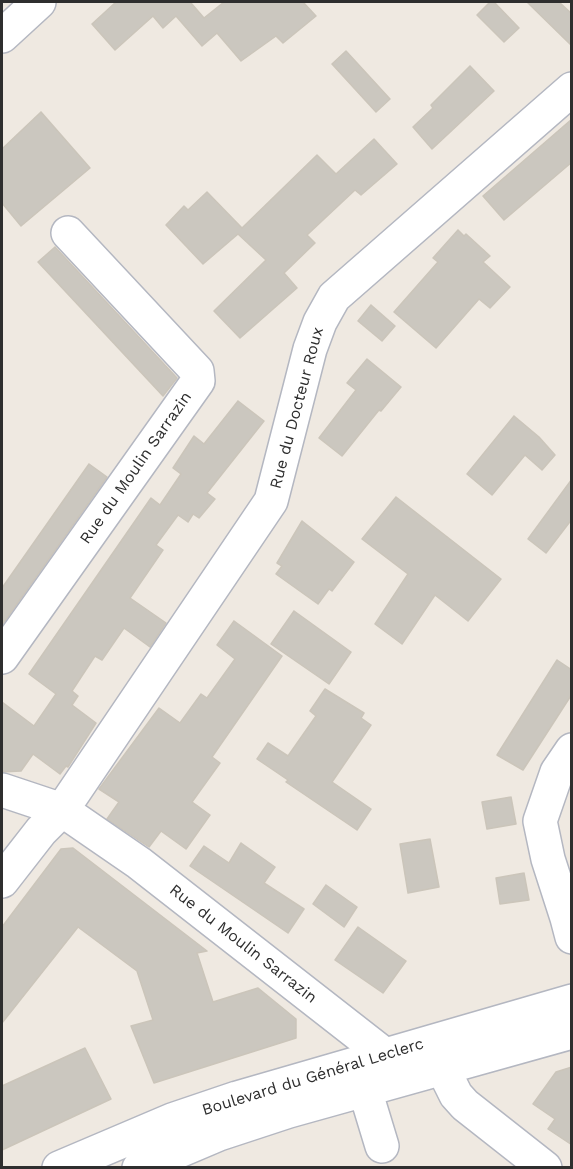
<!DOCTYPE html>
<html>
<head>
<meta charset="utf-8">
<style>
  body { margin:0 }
  #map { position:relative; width:573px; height:1169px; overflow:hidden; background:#efe9e1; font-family:"Work Sans",sans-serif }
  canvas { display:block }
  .frame { position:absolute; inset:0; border:3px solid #2e2e2e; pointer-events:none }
</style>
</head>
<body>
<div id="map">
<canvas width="573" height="1169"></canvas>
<div class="frame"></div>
</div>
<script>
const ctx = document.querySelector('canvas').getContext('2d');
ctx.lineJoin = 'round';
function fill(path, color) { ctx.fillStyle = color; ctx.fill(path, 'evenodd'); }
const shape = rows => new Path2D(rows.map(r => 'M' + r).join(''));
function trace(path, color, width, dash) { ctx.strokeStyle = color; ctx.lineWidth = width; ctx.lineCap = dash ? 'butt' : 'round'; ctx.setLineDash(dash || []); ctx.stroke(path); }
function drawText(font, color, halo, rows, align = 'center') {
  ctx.font = font + ' "Work Sans",sans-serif'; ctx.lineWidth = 4.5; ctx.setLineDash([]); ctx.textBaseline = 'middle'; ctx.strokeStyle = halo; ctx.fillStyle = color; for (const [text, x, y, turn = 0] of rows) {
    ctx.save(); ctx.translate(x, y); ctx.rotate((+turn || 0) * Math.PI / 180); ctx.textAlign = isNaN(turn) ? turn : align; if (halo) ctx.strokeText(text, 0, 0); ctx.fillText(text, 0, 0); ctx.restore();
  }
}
const building = shape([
  [116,2,192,2,191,3,204,18,224,2,303,2,316,16,283,43,276,36,241,61,217,33,202,46,176,16,163,28,153,16,115,50,92,24,116,2],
  [490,2,494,2,519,28,504,42,477,15,490,2],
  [527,2,559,2,572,14,572,46,527,2],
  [346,51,390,99,376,112,332,64,346,51],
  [470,66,494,91,432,149,413,127,433,108,431,105,470,66],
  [41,112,90,168,21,226,2,203,2,149,41,112],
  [572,119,572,162,504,220,483,196,572,119],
  [374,139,397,164,361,195,355,190,307,235,315,243,284,273,297,288,240,338,214,311,266,260,238,234,203,264,166,225,184,206,188,210,207,192,242,228,317,155,336,174,374,139],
  [458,230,464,236,466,234,490,256,483,262,510,287,490,308,479,299,436,348,394,312,438,262,433,258,458,230],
  [55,247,177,378,163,396,38,262,55,247],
  [371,305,395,326,382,341,358,321,371,305],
  [367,359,401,387,381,411,379,410,342,456,319,438,356,390,347,383,367,359],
  [238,401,264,421,207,493,215,499,199,518,193,514,188,522,178,515,156,545,163,550,130,598,166,623,150,647,124,628,102,660,95,656,72,691,78,696,72,705,96,723,68,767,66,766,60,774,33,754,21,771,2,772,2,702,34,726,56,694,29,674,151,498,160,505,181,474,173,468,194,436,204,444,238,401],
  [514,416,539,437,555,455,542,470,525,455,492,495,467,474,514,416],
  [89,464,107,477,2,625,2,588,89,464],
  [572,479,572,519,546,553,528,539,572,479],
  [396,497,501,579,468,621,435,595,402,644,375,624,408,574,362,539,396,497],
  [302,521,354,562,332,591,329,589,318,604,276,574,282,566,277,563,302,521],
  [294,611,351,652,329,684,271,644,294,611],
  [234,621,282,656,212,757,220,763,192,802,210,815,186,849,161,831,149,847,107,819,119,802,99,789,159,708,180,723,201,694,207,698,235,659,217,645,234,621],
  [557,660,572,670,572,694,523,770,497,755,557,660],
  [325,689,364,713,361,718,371,725,332,782,371,809,357,830,286,782,288,780,257,759,268,743,288,756,316,716,310,711,325,689],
  [511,797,516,824,487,829,482,802,511,797],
  [430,839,439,887,408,893,400,844,430,839],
  [241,843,275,867,264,883,304,909,288,933,190,866,204,846,229,863,241,843],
  [73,848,207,951,197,953,213,1002,258,988,296,1019,296,1038,154,1083,131,1026,153,1020,137,971,78,927,2,1023,2,927,61,849,73,848],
  [524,873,529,900,500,904,496,878,524,873],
  [326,885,357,907,344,927,313,904,326,885],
  [358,927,406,961,383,993,335,960,358,927],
  [85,1048,111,1099,2,1150,2,1086,85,1048],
  [572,1067,572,1145,548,1129,555,1119,533,1104,556,1072,572,1067]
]);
fill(building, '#cbc7bf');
trace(building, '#cbc5ba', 1.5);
const minor = shape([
  [2,36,39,2],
  [2,657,198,381,197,371,68,233],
  [572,750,557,772,540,821,548,859,567,918,572,937],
  [2,790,62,810,139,863,385,1055],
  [2,881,41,831,62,810,271,501,310,349,320,322,334,297,572,89],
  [443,1069,456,1095,465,1105,545,1168],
  [365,1090,382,1146],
  [59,1168,172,1120,237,1098,572,1001],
  [139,1168,219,1134,289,1111,572,1032]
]);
trace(minor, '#b4b7c1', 36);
trace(minor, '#fff', 33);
drawText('16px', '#2e2e2e', '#fff', [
  ["Rue du Docteur Roux",297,408,-75],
  ["Rue du Moulin Sarrazin",136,468,-55],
  ["Rue du Moulin Sarrazin",243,944,38],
  ["Boulevard du Général Leclerc",313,1077,-17]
]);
</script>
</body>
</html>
